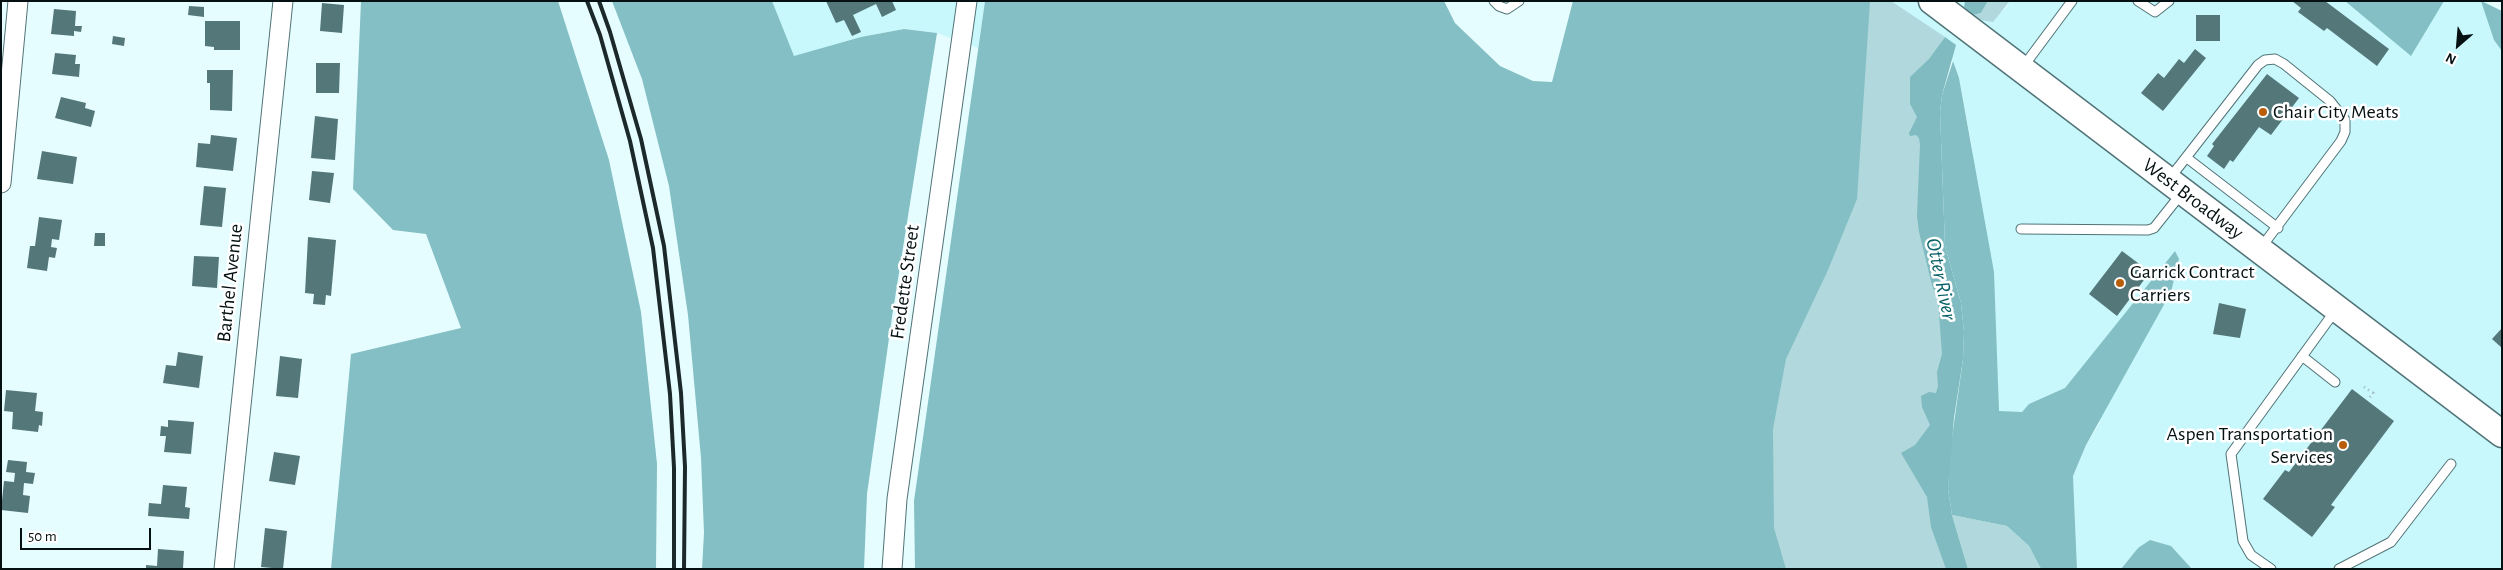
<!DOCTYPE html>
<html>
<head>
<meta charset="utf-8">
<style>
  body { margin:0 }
  #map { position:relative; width:2503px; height:570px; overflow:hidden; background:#e6fdff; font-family:"Alegreya Sans",sans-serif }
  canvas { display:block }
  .frame { position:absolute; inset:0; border:2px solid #041011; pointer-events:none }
  .north { position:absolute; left:2433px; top:20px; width:50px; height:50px; -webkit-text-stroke:4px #fff; paint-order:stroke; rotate:207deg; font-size:14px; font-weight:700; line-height:20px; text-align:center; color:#041011 }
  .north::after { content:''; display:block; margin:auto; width:18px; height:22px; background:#041011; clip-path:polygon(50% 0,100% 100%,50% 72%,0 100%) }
  .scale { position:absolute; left:20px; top:528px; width:131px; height:22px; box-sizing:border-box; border:2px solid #041011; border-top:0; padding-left:6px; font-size:15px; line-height:18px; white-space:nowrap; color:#041011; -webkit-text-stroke:4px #fff; paint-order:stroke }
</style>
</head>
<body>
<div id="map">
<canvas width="2503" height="570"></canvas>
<div class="frame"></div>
<div class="north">N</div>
<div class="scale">50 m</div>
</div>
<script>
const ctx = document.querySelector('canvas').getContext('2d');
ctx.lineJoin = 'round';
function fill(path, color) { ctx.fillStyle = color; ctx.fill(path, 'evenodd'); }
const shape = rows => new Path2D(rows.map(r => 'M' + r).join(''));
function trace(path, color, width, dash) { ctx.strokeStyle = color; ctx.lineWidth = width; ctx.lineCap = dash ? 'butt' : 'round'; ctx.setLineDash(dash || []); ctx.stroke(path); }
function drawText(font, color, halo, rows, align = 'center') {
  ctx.font = font + ' "Alegreya Sans",sans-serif'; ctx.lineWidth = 5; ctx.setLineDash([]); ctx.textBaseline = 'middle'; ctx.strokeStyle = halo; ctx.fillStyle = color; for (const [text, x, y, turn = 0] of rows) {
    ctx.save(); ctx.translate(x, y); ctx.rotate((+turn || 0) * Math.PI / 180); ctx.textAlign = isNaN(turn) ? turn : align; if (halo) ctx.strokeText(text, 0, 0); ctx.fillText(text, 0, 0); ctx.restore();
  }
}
fill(shape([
  [772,1,985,1,978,48,937,33,904,29,861,37,793,57],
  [1881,1,1963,1,1988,21,2006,8,2010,1,2483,1,2502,11,2502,569,2192,569,2171,546,2138,548,2121,569,2077,569,2073,476,2086,445,2100,422,2030,404,2022,412,1998,412,1972,147,1959,78,1953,61]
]), '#c8f8fc');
fill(shape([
  [1754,1,1891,1,1945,37,1940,45,1927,100,1953,315,1938,447,1952,569,1262,569,1300,254],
  [1988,1,2010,1,1993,22,1979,20,1973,15,1981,13],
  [1952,515,2007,526,2029,546,2041,569,1968,569]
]), '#b1d9dd');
fill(shape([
  [361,1,558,1,609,160,641,312,657,464,656,569,331,569,351,354,461,328,426,234,393,230,353,189],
  [612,1,772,1,794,56,861,37,904,29,937,33,892,317,867,494,864,569,702,569,704,533,701,458,688,315,669,186,642,79],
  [985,1,1444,1,1455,23,1500,66,1533,81,1552,82,1573,1,1870,1,1857,199,1828,270,1786,359,1773,429,1774,528,1786,569,915,569,914,501],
  [2345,1,2444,1,2411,56],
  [2481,1,2502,11,2502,51,2494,40],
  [1953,61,1959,78,1994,272,1999,411,2022,412,2029,404,2065,388,2175,251,2179,259,2171,292,2086,445,2073,476,2077,569,2041,569,2029,546,2007,526,1952,515,1948,489,1950,452,1963,359,1964,332,1961,303,1945,246,1940,112,1942,95],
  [2150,540,2171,546,2192,569,2121,569,2138,548]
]), '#83bfc4');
fill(shape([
  [1965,1,1988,1,1981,13,1973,15,1964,7],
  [1945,37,1956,45,1942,95,1940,112,1945,246,1961,303,1964,332,1963,359,1954,418,1948,489,1952,515,1968,569,1946,569,1931,527,1927,497,1901,453,1915,445,1930,425,1922,407,1921,396,1929,392,1936,393,1938,386,1937,372,1942,354,1938,301,1932,285,1919,232,1917,216,1920,145,1919,138,1916,135,1910,136,1909,133,1917,117,1910,104,1910,77,1929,59]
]), '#7fbbc0');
fill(shape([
  [826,1,892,1,896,10,882,17,876,4,853,15,861,32,852,36,844,20,836,23],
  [2292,1,2325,1,2389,49,2377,66,2327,28,2324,31,2298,12,2301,8],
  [322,3,344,5,342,33,320,31],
  [189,6,204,7,204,17,188,15],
  [54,9,76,11,75,26,82,26,81,32,74,31,74,36,51,34],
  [2196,15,2220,15,2220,41,2196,41],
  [205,21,240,21,240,50,214,50,214,47,205,46],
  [113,36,125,38,124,46,112,44],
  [2195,49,2206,58,2163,111,2141,93,2158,73,2164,78,2179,59,2184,63],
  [55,53,76,55,75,64,80,64,79,77,52,74],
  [316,63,340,63,339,93,316,93],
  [207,70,233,70,232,111,210,110,210,83,207,83],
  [2267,74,2299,98,2271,135,2259,127,2233,162,2230,160,2224,169,2207,156,2214,146,2212,144],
  [61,97,86,103,85,108,95,111,91,127,55,118],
  [315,116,338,119,335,160,311,158],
  [211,135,237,138,233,171,196,167,198,143,210,144],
  [42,151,77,157,73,184,37,179],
  [312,171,334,173,330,203,309,200],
  [204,186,226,188,222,227,200,225],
  [39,217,62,220,59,240,52,239,51,247,57,248,55,258,49,257,47,271,27,268,30,246,35,246],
  [95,233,105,233,105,246,94,246],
  [308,237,336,240,331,296,326,295,325,305,313,304,314,294,305,293],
  [2122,251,2150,272,2117,316,2089,294],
  [194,256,219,257,217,288,192,286],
  [2219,303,2246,309,2240,338,2213,334],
  [2502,328,2502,348,2492,339],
  [178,352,203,356,199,388,163,383,166,365,176,366],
  [280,356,302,359,298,398,276,396],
  [2352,389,2394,421,2331,505,2335,507,2312,537,2263,499,2285,470,2289,472],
  [6,390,37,393,35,411,43,412,42,426,39,425,38,432,12,429,13,412,4,411],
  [168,420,194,422,191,454,164,452,166,436,160,436,161,426,168,427],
  [274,452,300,456,295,485,269,481],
  [8,460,27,462,26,472,35,473,33,484,24,483,23,495,30,496,28,513,1,510,4,481,14,482,15,473,6,472],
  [163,485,187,487,185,507,190,508,189,519,148,516,149,503,161,504],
  [265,528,287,531,283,569,261,567],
  [158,549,184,551,183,569,146,569,146,565,157,566]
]), '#54777a');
const service = shape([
  [1494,1,1499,6,1507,9,1519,1],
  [2138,1,2155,12,2169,1],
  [2023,67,2072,1],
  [2187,158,2278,228],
  [2170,178,2258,65,2265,60,2275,59,2284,64,2330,101,2345,120,2345,132,2341,141,2260,249],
  [2021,229,2148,230,2154,228,2181,194],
  [2302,356,2335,382],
  [2271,569,2251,555,2243,541,2231,454,2335,311],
  [2339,569,2391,542,2451,464]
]);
const minor = shape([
  [1,183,18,1],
  [224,569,283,1],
  [892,569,897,499,967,1]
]);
const secondary = shape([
  [1932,1,2502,434]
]);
trace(service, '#517377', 11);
trace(minor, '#517377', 21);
trace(secondary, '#517377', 29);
trace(shape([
  [2364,387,2373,393,2368,400]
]), '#a1b4b6', 3, [1, 4]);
trace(service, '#fff', 9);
trace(minor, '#fff', 19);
trace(secondary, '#fff', 26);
trace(shape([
  [587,1,600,35,630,141,653,248,670,394,674,468,674,569],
  [599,1,610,32,641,139,664,246,681,393,685,467,684,569]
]), '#1c292b', 4);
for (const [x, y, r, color] of [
  [2263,112,5,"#ba5d09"],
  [2120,283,5,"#ba5d09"],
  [2343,445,5,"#ba5d09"]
]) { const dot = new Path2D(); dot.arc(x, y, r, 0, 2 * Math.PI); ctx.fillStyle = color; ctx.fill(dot); trace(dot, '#fff', 2); }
drawText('20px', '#041011', '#fff', [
  ["Chair City Meats",2273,112],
  ["Garrick Contract",2130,272],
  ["Carriers",2130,295],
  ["Aspen Transportation",2333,434,"right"],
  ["Services",2333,457,"right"]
], 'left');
drawText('20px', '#041011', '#fff', [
  ["West Broadway",2193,199,37],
  ["Fredette Street",905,282,-82],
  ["Barthel Avenue",230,283,-84]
]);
drawText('italic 21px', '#086067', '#fff', [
  ["Otter River",1941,279,78]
]);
</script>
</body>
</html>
